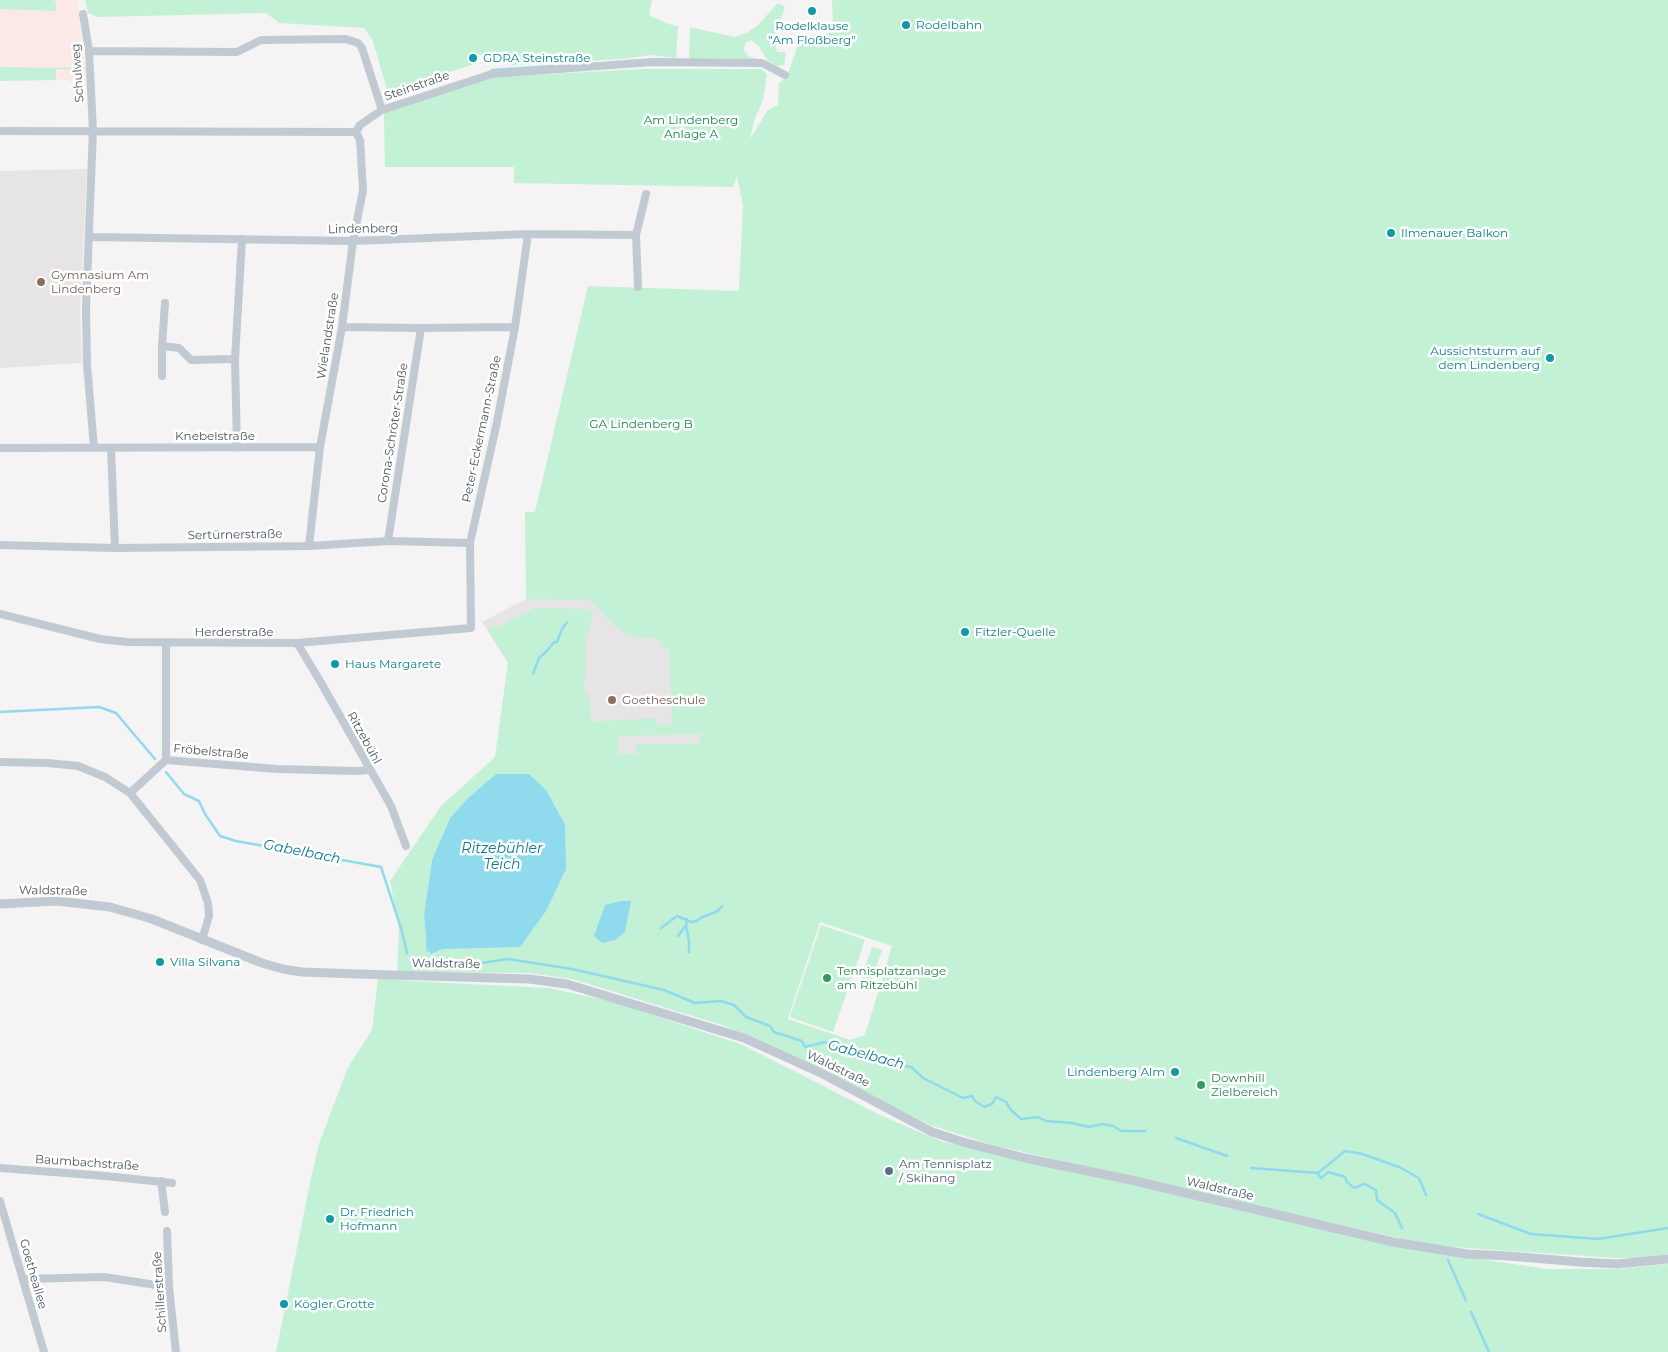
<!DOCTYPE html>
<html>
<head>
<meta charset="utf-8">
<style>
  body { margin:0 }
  canvas { display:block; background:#f5f3f3 }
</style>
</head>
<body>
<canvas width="1668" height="1352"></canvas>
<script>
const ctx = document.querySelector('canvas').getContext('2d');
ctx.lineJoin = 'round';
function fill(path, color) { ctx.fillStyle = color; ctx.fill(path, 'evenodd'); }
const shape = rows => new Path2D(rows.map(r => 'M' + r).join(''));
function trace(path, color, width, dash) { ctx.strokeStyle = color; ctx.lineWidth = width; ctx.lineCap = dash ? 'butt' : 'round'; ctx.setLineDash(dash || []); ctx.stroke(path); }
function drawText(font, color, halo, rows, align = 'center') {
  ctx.font = font + ' Montserrat,sans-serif'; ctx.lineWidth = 5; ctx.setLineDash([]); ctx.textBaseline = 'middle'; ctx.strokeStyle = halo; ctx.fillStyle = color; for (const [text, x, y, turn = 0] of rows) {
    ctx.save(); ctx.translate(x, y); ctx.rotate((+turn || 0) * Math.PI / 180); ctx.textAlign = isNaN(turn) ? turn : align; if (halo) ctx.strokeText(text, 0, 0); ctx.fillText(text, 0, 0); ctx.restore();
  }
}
fill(shape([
  [87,169,80,311,82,363,0,368,0,171],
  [526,572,695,575,727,785,603,785,508,663,482,622,526,599]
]), '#e6e4e5');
fill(shape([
  [0,0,77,0,87,81,0,78]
]), '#fce8e6');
fill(shape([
  [0,0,55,0,57,11,0,9],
  [85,0,652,0,649,15,668,24,678,26,676,58,650,55,623,59,510,65,478,54,477,63,388,92,372,39,364,28,279,23,266,13,98,17,88,13],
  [832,0,1668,0,1668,1254,1639,1258,1615,1258,1452,1247,1420,1243,993,1145,930,1125,777,1049,725,1026,572,979,529,973,397,972,399,929,390,881,441,806,495,757,508,663,487,629,500,626,535,608,590,609,593,613,585,645,586,678,583,681,585,693,589,696,591,722,655,718,656,725,672,724,669,648,663,648,660,641,651,638,629,636,616,627,590,600,526,599,525,512,535,512,588,286,739,291,743,205,737,176,733,187,514,183,514,167,385,167,384,113,493,77,643,69,761,69,767,74,763,100,754,121,750,139,768,110,778,105,779,84,788,73,798,45,829,33,833,19],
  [700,734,700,744,636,744,636,754,618,754,619,736],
  [496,774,546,790,565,824,468,948,443,949,431,954,426,947,426,938,424,915,432,860,450,818,468,798],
  [820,922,892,946,865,1035,850,1040,788,1019],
  [778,3,785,7,774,39,777,52,786,52,784,65,776,66,767,60,758,45,751,40,745,43,744,50,748,56,757,59,689,59,690,27,734,37,746,33,757,26],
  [0,67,56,68,84,67,84,70,56,69,56,80,0,81],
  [821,925,865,940,833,1032,790,1017],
  [872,947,882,950,871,982,861,978],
  [378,977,409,981,549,988,614,1002,743,1045,880,1115,940,1141,1131,1183,1410,1249,1548,1269,1619,1269,1668,1264,1668,1352,276,1352,311,1178,319,1144,348,1067,372,1030]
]), '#c3f1d5');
fill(shape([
  [496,774,529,774,546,790,565,824,566,869,546,911,520,947,443,949,431,954,429,951,426,952,427,950,426,947,426,938,424,915,432,860,450,818,468,798],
  [620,901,631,901,625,932,615,940,602,943,594,936,605,905]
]), '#90daee');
trace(shape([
  [492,70,554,66],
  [533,674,539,658,547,651,554,642,557,642,562,629,567,622],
  [0,712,99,707,116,713,155,759],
  [166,772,184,794,199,801,205,814,220,836,236,841,381,867,401,928,407,953],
  [687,919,686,925,689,941,689,952],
  [661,928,677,916,691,922,697,921,700,918,718,911,722,906],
  [678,936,686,925],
  [430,968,448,968,508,959,572,969,664,990,695,1003,721,1001,734,1005,746,1017,770,1026,774,1032,802,1041,805,1047,825,1042,873,1056,897,1065,911,1067,923,1078,963,1098,972,1096,975,1101,984,1107,992,1104,996,1097,1006,1102,1011,1110,1021,1119,1038,1117,1046,1121,1072,1123,1089,1127,1102,1124,1113,1126,1121,1131,1145,1131],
  [1176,1138,1227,1156],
  [1251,1168,1318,1173,1345,1151,1362,1154,1399,1167,1419,1178,1426,1195],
  [1318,1174,1321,1178,1328,1172,1345,1177,1347,1182,1354,1188,1365,1184,1376,1190,1377,1200,1395,1213,1402,1228],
  [1478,1214,1531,1234,1598,1239,1668,1228],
  [1448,1260,1466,1301],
  [1471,1312,1489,1352]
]), '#90daee', 2.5);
trace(shape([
  [83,14,89,51,93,130,86,308,87,364,94,448],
  [89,51,237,52,261,40,346,39,358,43,362,48,382,110],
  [0,131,356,132,360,125,382,110,492,74,652,62,762,63,785,75],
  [636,235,638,287],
  [90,237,353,241,528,234,636,235,646,194],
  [165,303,162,346,179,348,191,360,235,359],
  [342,327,421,328,515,327],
  [162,376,162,346],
  [0,448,320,447],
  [111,448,115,548],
  [237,448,235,359,242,239],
  [388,541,421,328],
  [0,545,115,548,309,546,388,541,470,543],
  [309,546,320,447,342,327,353,241,363,190,360,140,356,132],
  [0,614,100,639,127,642,297,643,471,628,470,543,497,422,515,327,528,234],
  [166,643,166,760,277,769,357,771,369,770],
  [297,643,320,681,391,806,406,846],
  [0,762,48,763,78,766,105,777,130,793,200,880,208,903,209,916,202,940],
  [130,793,166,760],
  [0,1168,105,1176,172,1183],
  [161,1181,165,1212],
  [0,1201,44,1352],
  [167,1231,169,1287,176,1352],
  [24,1279,104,1277,169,1287]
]), '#c1cad2', 8);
trace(shape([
  [0,904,57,901,110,907,152,919,262,963,283,969,302,972,357,974,529,979,567,984,744,1038,823,1074,932,1132,963,1142,1025,1158,1131,1180,1393,1242,1467,1254,1509,1256,1580,1262,1617,1264,1668,1259]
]), '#c1cad2', 9);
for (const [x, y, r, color] of [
  [812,11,5,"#0f9aa8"],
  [906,25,5,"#0f9aa8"],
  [473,58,5,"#0f9aa8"],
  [1391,233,5,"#0f9aa8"],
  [41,282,5,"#8d6e63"],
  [1550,358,5,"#0f9aa8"],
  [965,632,5,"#0f9aa8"],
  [335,664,5,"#0f9aa8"],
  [612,700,5,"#8d6e63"],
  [160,962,5,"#0f9aa8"],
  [827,978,5,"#2e9e5b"],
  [1175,1072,5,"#0f9aa8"],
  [1201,1085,5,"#2e9e5b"],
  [889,1171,5,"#5c6f8a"],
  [330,1219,5,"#0f9aa8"],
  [284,1304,5,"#0f9aa8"]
]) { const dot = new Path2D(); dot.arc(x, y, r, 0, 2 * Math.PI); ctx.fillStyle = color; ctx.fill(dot); trace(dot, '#fff', 2); }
drawText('12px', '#0d838f', '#fff', [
  ["Rodelbahn",916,25],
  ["Rodelklause",812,26,"center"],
  ["\"Am Floßberg\"",812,40,"center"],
  ["GDRA Steinstraße",483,58],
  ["Ilmenauer Balkon",1401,233],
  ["Aussichtsturm auf",1540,351,"right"],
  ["dem Lindenberg",1540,365,"right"],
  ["Fitzler-Quelle",975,632],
  ["Haus Margarete",345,664],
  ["Villa Silvana",170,962],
  ["Lindenberg Alm",1165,1072,"right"],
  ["Dr. Friedrich",340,1212],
  ["Hofmann",340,1226],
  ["Kögler Grotte",294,1304]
], 'left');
drawText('12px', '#4a5661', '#fff', [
  ["Schulweg",78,73,-94],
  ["Steinstraße",417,86,-19],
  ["Lindenberg",363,229,-1],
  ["Wielandstraße",328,336,-81],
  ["Peter-Eckermann-Straße",482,429,-78],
  ["Corona-Schröter-Straße",393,433,-81],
  ["Knebelstraße",215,436],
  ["Sertürnerstraße",235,535,-1],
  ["Herderstraße",234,632],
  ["Ritzebühl",364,738,61],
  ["Fröbelstraße",211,752,5],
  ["Waldstraße",53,891,1],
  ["Waldstraße",446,964,1],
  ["Waldstraße",838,1069,26],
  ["Baumbachstraße",87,1163,4],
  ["Waldstraße",1220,1189,13],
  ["Goetheallee",33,1274,74],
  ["Schillerstraße",160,1292,-94]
]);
drawText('12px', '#17864f', '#fff', [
  ["Am Lindenberg",691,120],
  ["Anlage A",691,134],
  ["GA Lindenberg B",641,424]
]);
drawText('12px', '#785e54', '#fff', [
  ["Gymnasium Am",51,275],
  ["Lindenberg",51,289],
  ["Goetheschule",622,700]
], 'left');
drawText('12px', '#27864d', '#fff', [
  ["Tennisplatzanlage",837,971],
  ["am Ritzebühl",837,985],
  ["Downhill",1211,1078],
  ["Zielbereich",1211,1092]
], 'left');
drawText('12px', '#4e5e75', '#fff', [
  ["Am Tennisplatz",899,1164],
  ["/ Skihang",899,1178]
], 'left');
drawText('italic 14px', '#0c7c9b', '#fff', [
  ["Ritzebühler",502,849],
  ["Teich",502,865],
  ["Gabelbach",302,852,11],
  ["Gabelbach",866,1055,15]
]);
</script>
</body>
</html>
